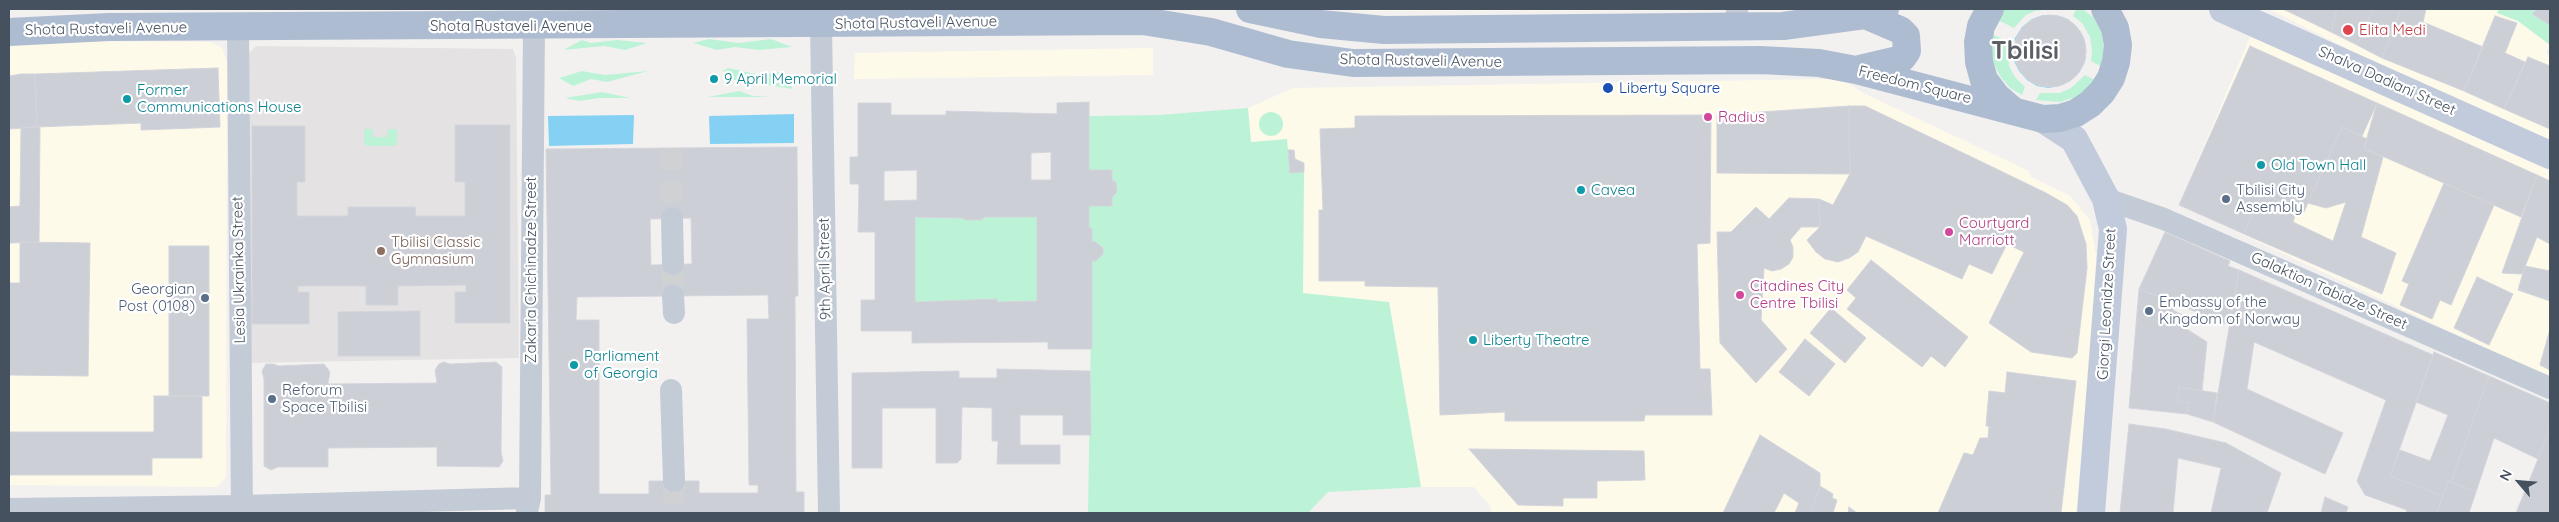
<!DOCTYPE html>
<html>
<head>
<meta charset="utf-8">
<style>
  body { margin:0 }
  #map { position:relative; width:2559px; height:522px; overflow:hidden; background:#f3f1f0; font-family:Quicksand,sans-serif }
  canvas { display:block }
  .frame { position:absolute; inset:0; border:10px solid #465160; pointer-events:none }
  .north { position:absolute; left:2494px; top:457px; width:50px; height:50px; -webkit-text-stroke:4px #fff; paint-order:stroke; rotate:297deg; font-size:14px; font-weight:700; line-height:20px; text-align:center; color:#465160 }
  .north::after { content:''; display:block; margin:auto; width:18px; height:22px; background:#465160; clip-path:polygon(50% 0,100% 100%,50% 72%,0 100%) }
</style>
</head>
<body>
<div id="map">
<canvas width="2559" height="522"></canvas>
<div class="frame"></div>
<div class="north">N</div>
</div>
<script>
const ctx = document.querySelector('canvas').getContext('2d');
ctx.lineJoin = 'round';
function fill(path, color) { ctx.fillStyle = color; ctx.fill(path, 'evenodd'); }
const shape = rows => new Path2D(rows.map(r => 'M' + r).join(''));
function trace(path, color, width, dash) { ctx.strokeStyle = color; ctx.lineWidth = width; ctx.lineCap = dash ? 'butt' : 'round'; ctx.setLineDash(dash || []); ctx.stroke(path); }
function drawText(font, color, halo, rows, align = 'center') {
  ctx.font = font + ' Quicksand,sans-serif'; ctx.lineWidth = 4.5; ctx.setLineDash([]); ctx.textBaseline = 'middle'; ctx.strokeStyle = halo; ctx.fillStyle = color; for (const [text, x, y, turn = 0] of rows) {
    ctx.save(); ctx.translate(x, y); ctx.rotate((+turn || 0) * Math.PI / 180); ctx.textAlign = isNaN(turn) ? turn : align; if (halo) ctx.strokeText(text, 0, 0); ctx.fillText(text, 0, 0); ctx.restore();
  }
}
fill(shape([
  [1346,9,1737,9,1737,10,1364,11],
  [2269,9,2499,9,2498,13,2518,21,2550,45,2546,53,2550,56,2550,146,2473,112],
  [2256,23,2473,120,2466,133,2550,171,2550,378,2179,205],
  [59,41,211,42,222,48,227,62,226,477,217,487,9,485,9,45],
  [1153,48,1153,75,854,79,855,53],
  [1830,79,1848,83,1863,93,2029,171,2031,177,2070,196,2090,220,2096,256,2093,320,2076,513,1491,513,1491,507,1474,487,1421,487,1389,302,1303,294,1304,173,1290,173,1251,142,1248,108,1293,88]
]), '#fefaea');
fill(shape([
  [256,46,513,49,516,58,519,358,245,363,248,54]
]), '#e4e2e2');
fill(shape([
  [2005,9,2049,9,2035,11,2026,15,2014,28,1996,19],
  [2076,9,2083,9,2093,17,2102,33,2104,52,2102,67,2091,61,2092,50,2090,37,2082,23,2073,16],
  [2499,9,2537,9,2532,14,2550,25,2550,45,2518,21,2497,13],
  [1991,34,2008,41,2009,66,2015,77,2025,87,2022,95,2010,88,2000,76,1992,60],
  [709,39,738,43,771,39,792,47,759,50,735,47,717,50,693,43],
  [582,40,591,43,617,40,647,43,625,50,604,46,563,50],
  [728,68,761,75,782,72,793,89,729,79,723,71],
  [582,71,605,75,648,71,607,82,591,79,573,86,559,78],
  [2085,75,2095,80,2079,96,2060,102,2036,100,2040,93,2060,93,2071,88],
  [739,91,753,96,774,97,708,97],
  [602,92,630,98,599,98,580,101,565,98],
  [1248,108,1251,142,1287,139,1290,173,1304,172,1303,293,1389,302,1421,487,1328,492,1308,513,1088,513,1092,261,1103,254,1103,248,1096,242,1092,241,1092,228,1089,228,1089,206,1112,206,1112,197,1117,192,1116,182,1112,180,1112,170,1089,170,1089,116,1159,115],
  '1259 124a12 12 0 1 1 24 0a12 12 0 1 1-24 0Z',
  [364,129,373,129,373,137,387,137,388,129,397,129,397,144,394,146,368,146,364,144],
  [915,217,962,218,966,220,980,220,985,217,1037,217,1037,301,997,302,997,299,915,302]
]), '#bcf3d7');
fill(shape([
  [2043,15,2056,15,2068,19,2077,27,2084,38,2086,50,2085,62,2079,73,2060,86,2048,88,2037,86,2027,80,2019,71,2014,61,2015,38,2022,27,2032,19],
  [2047,39,2055,40,2062,49,2060,57,2050,64,2042,62,2037,55,2039,43],
  [794,114,794,143,710,144,709,116],
  [634,115,633,144,549,146,548,116]
]), '#85d1f4');
const building = shape([
  [2283,9,2337,9,2331,32,2283,9],
  [2337,9,2373,9,2357,45,2331,32,2337,9],
  [2373,9,2401,9,2382,58,2357,45,2373,9],
  [2401,9,2426,9,2423,22,2483,47,2464,91,2382,58,2401,9],
  [2537,9,2550,9,2550,25,2532,14,2537,9],
  '2014 51a36 36 0 1 1 72 0a36 36 0 1 1-72 0Z',
  [2495,16,2517,23,2505,53,2525,62,2504,109,2464,91,2495,16],
  [2250,46,2377,103,2362,136,2342,127,2304,212,2262,193,2244,234,2179,205,2250,46],
  [2528,57,2550,66,2550,129,2504,109,2528,57],
  [218,68,220,127,141,130,141,123,37,127,35,74,218,68],
  [21,74,35,74,37,127,9,129,9,76,21,74],
  [1089,102,1089,170,1112,170,1112,180,1116,182,1117,192,1112,197,1112,206,1089,206,1089,228,1092,228,1092,241,1096,242,1103,248,1103,254,1096,261,1092,261,1092,349,1048,349,1048,342,912,343,912,331,861,331,861,300,875,300,875,232,858,232,859,184,850,184,850,157,858,157,858,103,891,103,891,115,946,115,946,111,1057,114,1057,103,1089,102],
  [1051,152,1051,180,1031,180,1031,153,1051,152],
  [917,170,917,200,884,201,884,171,917,170],
  [915,217,962,218,966,220,981,220,985,217,1037,217,1037,301,997,302,997,299,915,302,915,217],
  [2377,103,2537,175,2521,217,2364,148,2377,103],
  [1849,106,1850,174,1717,173,1717,115,1849,106],
  [1849,106,1865,106,1982,162,2046,193,2067,205,2077,216,2086,244,2087,268,2077,353,2072,358,2031,352,1989,323,2024,252,2007,244,1992,274,1969,264,1962,279,1866,236,1858,252,1849,258,1838,262,1825,259,1816,252,1807,240,1820,227,1819,199,1833,205,1850,174,1849,106],
  [1711,115,1710,243,1697,244,1700,369,1710,369,1712,415,1645,415,1644,421,1505,421,1505,412,1440,415,1438,287,1365,286,1365,281,1319,281,1319,210,1323,210,1320,129,1355,128,1355,116,1711,115],
  [455,125,510,125,510,323,455,323,455,292,466,292,466,285,398,286,398,305,366,305,366,286,298,286,298,292,309,292,309,324,252,324,252,126,305,126,305,182,297,182,297,216,348,216,348,207,415,207,416,216,465,216,465,182,455,182,455,125],
  [40,126,39,242,9,243,9,207,20,206,21,128,40,126],
  [2342,127,2367,139,2364,148,2383,157,2361,237,2396,253,2382,294,2244,234,2262,193,2297,209,2293,222,2333,241,2346,202,2326,208,2308,203,2342,127],
  [797,147,798,296,795,296,796,492,804,492,804,513,545,513,545,495,551,495,546,149,797,147],
  [691,218,692,264,651,265,650,219,691,218],
  [768,295,769,319,747,319,749,485,758,485,758,493,699,493,699,481,649,481,649,494,599,494,599,320,576,320,577,297,768,295],
  [1288,150,1294,150,1295,159,1304,163,1304,172,1290,173,1288,150],
  [2537,175,2550,181,2550,244,2537,237,2522,274,2502,273,2537,175],
  [2444,183,2494,205,2451,305,2440,300,2432,319,2400,305,2409,284,2402,281,2444,183],
  [1789,198,1819,199,1820,227,1801,227,1790,240,1793,247,1793,257,1789,264,1781,269,1772,271,1764,268,1761,320,1787,349,1756,383,1720,343,1717,232,1731,232,1756,207,1769,219,1789,198],
  [2165,232,2230,261,2228,266,2239,270,2229,325,2139,289,2165,232],
  [20,242,90,243,88,376,9,375,9,283,20,283,20,242],
  [169,246,209,246,209,396,169,396,169,246],
  [1871,260,1968,337,1945,367,1931,356,1922,367,1847,309,1856,298,1847,290,1871,260],
  [2525,266,2550,271,2550,301,2518,290,2525,266],
  [2239,270,2433,355,2390,476,2443,496,2437,513,2406,513,2407,510,2365,495,2357,481,2386,400,2254,342,2247,389,2343,433,2325,474,2213,422,2239,270],
  [2477,277,2513,294,2489,345,2454,328,2477,277],
  [2139,289,2173,302,2173,310,2186,317,2185,328,2207,342,2202,391,2179,387,2177,401,2189,403,2187,414,2129,408,2139,289],
  [1831,308,1866,338,1845,363,1810,333,1831,308],
  [420,311,420,356,338,356,338,312,420,311],
  [2550,329,2550,370,2540,365,2550,329],
  [1805,339,1835,364,1809,396,1779,372,1805,339],
  [2434,352,2489,376,2451,482,2448,481,2443,496,2390,476,2400,450,2430,461,2448,415,2416,402,2434,352],
  [444,362,450,364,496,362,502,367,501,452,503,461,499,467,437,466,437,447,328,448,328,467,278,467,271,470,264,466,264,379,262,371,266,364,274,364,278,366,324,364,330,372,328,384,437,383,435,370,439,364,444,362],
  [997,369,1090,371,1091,435,1063,435,1063,415,1020,415,1020,445,1060,445,1060,464,997,464,998,441,992,441,992,408,962,407,961,459,957,463,936,463,936,408,882,408,882,468,852,468,852,373,959,371,959,378,997,378,997,369],
  [2007,372,2076,381,2061,513,1938,513,1964,453,1973,455,1980,438,1988,438,1989,426,1986,426,1989,391,2005,393,2007,372],
  [2489,376,2550,403,2550,429,2538,459,2494,438,2476,492,2451,482,2489,376],
  [2179,387,2217,393,2213,422,2187,414,2189,403,2177,401,2179,387],
  [154,396,202,396,202,458,152,458,152,475,9,475,9,432,154,432,154,396],
  [2129,424,2166,429,2226,443,2281,473,2267,513,2211,513,2221,468,2178,458,2173,513,2120,513,2129,424],
  [2550,429,2550,513,2516,513,2538,459,2550,429],
  [1760,435,1820,473,1820,486,1811,513,1795,513,1799,503,1784,493,1774,513,1723,513,1760,435],
  [1469,449,1644,451,1645,480,1597,481,1597,498,1563,498,1563,506,1518,505,1469,449],
  [2448,481,2476,492,2469,513,2437,513,2448,481],
  [1820,486,1833,494,1832,498,1837,500,1833,513,1811,513,1820,486],
  [2325,497,2348,507,2346,513,2321,513,2325,497],
  [1849,507,1857,513,1848,513,1849,507]
]);
fill(building, '#cccfd6');
trace(building, '#d4d5dc', 1);
trace(shape([
  [671,148,672,218],
  [673,264,673,296],
  [674,481,674,513]
]), '#d0d1d3', 22, [22, 11]);
trace(shape([
  [1737,9,1737,27],
  [821,24,829,513],
  [238,27,242,513],
  [2106,199,2164,219,2550,388],
  [672,218,673,264],
  [673,296,674,313],
  [671,390,674,481],
  [9,509,242,506,530,498],
  [527,512,530,498,534,26]
]), '#c3cbd6', 22);
trace(shape([
  [2223,9,2550,155],
  [2043,119,2074,139,2106,199,2113,229,2091,513]
]), '#c2cbdb', 28);
trace(shape([
  [1250,9,1321,24,1384,30,1783,26,1865,15,1885,9],
  [1990,9,1981,26,1978,42,1979,62,1984,80,1996,96,2011,109],
  [9,32,109,27,1143,21,1211,32,1288,54,1353,63,1760,60,1819,63,1856,70,2043,119,2060,118,2076,113,2090,104,2102,92,2111,78,2116,62,2118,45,2115,28,2105,9],
  [1860,69,1894,61,1902,58,1907,51,1906,36,1900,30,1865,15]
]), '#aebcd1', 28);
for (const [x, y, r, color] of [
  [2348,30,6,"#e0444e"],
  [714,79,5,"#0f9aa8"],
  [1608,88,6,"#1a4fb4"],
  [127,99,5,"#0f9aa8"],
  [1708,117,5,"#d1479c"],
  [2261,165,5,"#0f9aa8"],
  [1581,190,5,"#0f9aa8"],
  [2226,199,5,"#5c6f8a"],
  [1949,232,5,"#d1479c"],
  [381,251,5,"#8d6e63"],
  [1740,295,5,"#d1479c"],
  [205,298,5,"#5c6f8a"],
  [2149,311,5,"#5c6f8a"],
  [1473,340,5,"#0f9aa8"],
  [574,365,5,"#0f9aa8"],
  [272,399,5,"#5c6f8a"]
]) { const dot = new Path2D(); dot.arc(x, y, r, 0, 2 * Math.PI); ctx.fillStyle = color; ctx.fill(dot); trace(dot, '#fff', 2); }
drawText('15px', '#465160', '#fff', [
  ["Shota Rustaveli Avenue",916,23,-1],
  ["Shota Rustaveli Avenue",511,26],
  ["Shota Rustaveli Avenue",106,29,-1],
  ["Shota Rustaveli Avenue",1421,61,1],
  ["Shalva Dadiani Street",2387,81,24],
  ["Freedom Square",1915,85,14],
  ["9th April Street",825,269,-91],
  ["Lesia Ukrainka Street",239,270,-91],
  ["Zakaria Chichinadze Street",531,270,-90],
  ["Galaktion Tabidze Street",2329,291,24],
  ["Giorgi Leonidze Street",2107,304,-87]
]);
drawText('15px', '#be3a42', '#fff', [
  ["Elita Medi",2359,30]
], 'left');
drawText('15px', '#0d838f', '#fff', [
  ["9 April Memorial",724,79],
  ["Former",137,90],
  ["Communications House",137,107],
  ["Old Town Hall",2271,165],
  ["Cavea",1591,190],
  ["Liberty Theatre",1483,340],
  ["Parliament",584,356],
  ["of Georgia",584,373]
], 'left');
drawText('15px', '#164399', '#fff', [
  ["Liberty Square",1619,88]
], 'left');
drawText('15px', '#b23c85', '#fff', [
  ["Radius",1718,117],
  ["Courtyard",1959,223],
  ["Marriott",1959,240],
  ["Citadines City",1750,286],
  ["Centre Tbilisi",1750,303]
], 'left');
drawText('15px', '#4e5e75', '#fff', [
  ["Tbilisi City",2236,190],
  ["Assembly",2236,207],
  ["Georgian",195,289,"right"],
  ["Post (0108)",195,306,"right"],
  ["Embassy of the",2159,302],
  ["Kingdom of Norway",2159,319],
  ["Reforum",282,390],
  ["Space Tbilisi",282,407]
], 'left');
drawText('15px', '#785e54', '#fff', [
  ["Tbilisi Classic",391,242],
  ["Gymnasium",391,259]
], 'left');
drawText('bold 25px', '#5c6066', '#fff', [
  ["Tbilisi",2025,51]
]);
</script>
</body>
</html>
